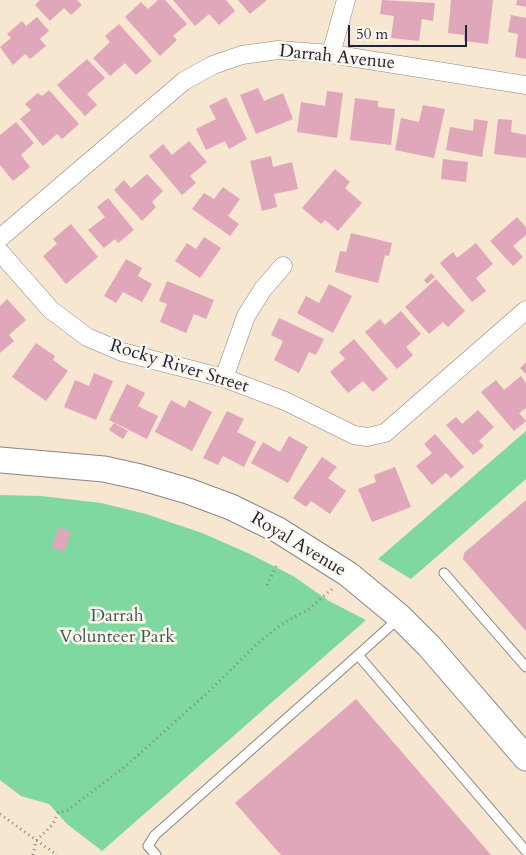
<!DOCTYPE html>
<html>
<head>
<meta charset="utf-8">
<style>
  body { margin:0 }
  #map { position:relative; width:526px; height:855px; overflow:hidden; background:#f7e6d0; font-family:Cardo,serif }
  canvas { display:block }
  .scale { position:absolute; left:348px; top:25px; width:119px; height:22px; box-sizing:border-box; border:2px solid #22223b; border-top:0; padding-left:6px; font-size:15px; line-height:18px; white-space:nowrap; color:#22223b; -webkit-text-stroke:4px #fbf7ec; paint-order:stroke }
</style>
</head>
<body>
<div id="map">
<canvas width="526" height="855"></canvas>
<div class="scale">50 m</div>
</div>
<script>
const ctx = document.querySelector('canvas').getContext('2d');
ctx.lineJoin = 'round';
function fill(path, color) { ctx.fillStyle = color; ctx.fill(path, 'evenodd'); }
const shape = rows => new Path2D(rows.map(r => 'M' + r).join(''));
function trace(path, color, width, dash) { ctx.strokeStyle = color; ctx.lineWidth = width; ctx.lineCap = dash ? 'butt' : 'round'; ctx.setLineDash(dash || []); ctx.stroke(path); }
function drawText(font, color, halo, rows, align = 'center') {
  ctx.font = font + ' Cardo,serif'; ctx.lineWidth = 5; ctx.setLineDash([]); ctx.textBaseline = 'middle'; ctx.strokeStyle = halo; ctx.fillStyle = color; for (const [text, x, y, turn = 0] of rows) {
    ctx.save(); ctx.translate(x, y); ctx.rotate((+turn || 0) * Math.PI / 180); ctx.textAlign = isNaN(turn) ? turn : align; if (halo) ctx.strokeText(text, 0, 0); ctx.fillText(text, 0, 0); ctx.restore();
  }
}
fill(shape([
  [526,431,526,479,411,579,378,559],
  [0,495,41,496,101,503,146,514,202,533,250,554,293,576,329,601,366,620,102,851,67,824,49,804,21,796,0,780]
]), '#7ed89f');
fill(shape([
  [40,0,77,0,82,5,71,15,64,8,50,21,35,5],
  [158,0,165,0,187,24,173,36,177,40,160,56,125,17,141,2,148,9],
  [173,0,226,0,235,11,219,25,209,14,195,26],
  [238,0,267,0,250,14],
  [382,0,435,3,433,21,422,19,419,41,391,38,394,16,380,14],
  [451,0,493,0,488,44,464,41,464,35,448,33],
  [517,0,526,0,526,7,516,5],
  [511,15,526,18,526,59,515,57,518,34,508,32],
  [37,17,49,31,40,39,46,46,30,59,25,54,13,65,0,47,11,38,7,34,22,21,26,26],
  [119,24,152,61,136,75,125,63,110,76,93,58,110,42,105,36],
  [87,59,105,78,87,94,97,105,85,116,57,85],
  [258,88,264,101,283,93,293,119,256,134,240,95],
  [49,90,79,124,62,139,57,134,43,146,20,119,31,110,25,104,38,93,42,96],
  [327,91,343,93,337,138,297,132,301,102,325,106],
  [226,97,247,139,229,149,225,141,206,150,196,129,216,119,209,106],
  [355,98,378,101,378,107,395,109,391,145,350,140],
  [423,105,445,109,434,158,395,150,401,118,419,122],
  [474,119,488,121,482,157,446,150,450,127,473,131],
  [498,119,512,120,511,132,526,135,526,158,494,154],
  [16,122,34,143,21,155,30,167,13,181,0,165,0,135],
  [189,141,207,162,190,176,196,183,182,195,149,156,163,144,172,155],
  [271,156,273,167,292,162,298,189,274,194,277,207,262,211,250,161],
  [443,159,468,162,466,182,441,179],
  [335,169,350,182,345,188,362,203,338,231,325,220,321,224,302,208],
  [147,174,163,191,152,202,156,207,142,221,114,190,124,180,131,188],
  [223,187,240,199,228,216,239,224,230,236,192,209,204,193,214,199],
  [108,198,134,230,118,243,115,239,104,248,88,230,105,217,97,207],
  [517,217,526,227,526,235,513,246,523,257,513,266,490,241],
  [71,224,98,257,66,284,43,256,57,244,53,239],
  [351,233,392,243,389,256,385,255,378,283,335,272,340,251,346,252],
  [204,237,221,248,200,278,175,261,187,243,196,249],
  [476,243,493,264,476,278,486,291,472,302,440,263,453,252,457,258],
  [126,259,142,268,138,276,152,284,142,302,123,292,116,303,104,296],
  [431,273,435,277,427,284,424,280],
  [436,279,465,311,448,327,443,322,429,334,405,307],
  [167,281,214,300,206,319,194,314,186,333,160,322,167,304,159,301],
  [329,284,352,296,333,333,297,313,306,296,319,303],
  [7,299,26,320,9,335,14,341,0,353,0,306],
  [401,311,421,334,406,347,413,355,397,369,365,332,380,319,385,325],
  [279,318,324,339,316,355,309,352,299,373,274,360,283,341,271,335],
  [354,339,388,379,373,392,363,381,348,393,330,372,345,359,339,352],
  [36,343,55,356,53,360,68,371,46,401,12,377],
  [526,362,526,374,520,368],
  [94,373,113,381,96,420,64,407,75,380,89,386],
  [521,376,526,383,526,408,519,413,526,421,514,431,481,392,496,380,504,390],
  [127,384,145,393,138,406,158,416,147,439,109,420],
  [171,400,185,408,189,400,212,412,192,451,155,432],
  [478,410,494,427,479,441,484,446,473,455,446,425,456,417,462,424],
  [227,411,244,419,237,432,256,442,244,467,223,456,218,465,203,458],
  [114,423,128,431,123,439,109,430],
  [435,434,464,467,451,478,446,473,432,485,416,466,432,453,424,444],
  [289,436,308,447,288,483,251,463,263,442,280,452],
  [322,457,337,467,328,478,346,491,330,514,311,501,306,507,293,498],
  [395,467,411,507,372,522,358,489,376,482,374,475],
  [526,500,526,631,463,559,464,553],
  [58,528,71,531,65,551,52,548],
  [356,699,491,855,281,855,235,803]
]), '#e0a6ba');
const service = shape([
  [444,573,526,667],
  [358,655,398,619],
  [156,855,148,846,155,835,358,655,526,851]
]);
const minor = shape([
  [331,54,346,0],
  [0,238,184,81,213,65,242,55,278,50,331,54,526,85],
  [0,252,51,310,87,337,122,352,224,378,285,401,354,435,367,437,385,433,526,310],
  [224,378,246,316,263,289,283,266]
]);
const secondary = shape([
  [0,460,104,469,140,477,188,491,231,507,278,530,348,574,400,617,429,646,526,758]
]);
trace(service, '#8c8486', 11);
trace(minor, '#8c8486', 19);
trace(secondary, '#8c8486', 27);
trace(shape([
  [267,585,277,565],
  [0,814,57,855],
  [33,855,36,841,53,824,58,813,68,810,127,765,205,695,258,643,282,624,309,609,333,588]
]), '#8c8486', 3, [1, 4]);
trace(service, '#fff', 9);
trace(minor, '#fff', 18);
trace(secondary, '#fff', 25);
drawText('18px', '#22223b', '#fbf7ec', [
  ["Darrah Avenue",337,58,6],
  ["Rocky River Street",179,367,17],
  ["Royal Avenue",298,545,31]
]);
drawText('18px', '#3e5959', '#fbf7ec', [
  ["Darrah",117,617],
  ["Volunteer Park",117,638]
]);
</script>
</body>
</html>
